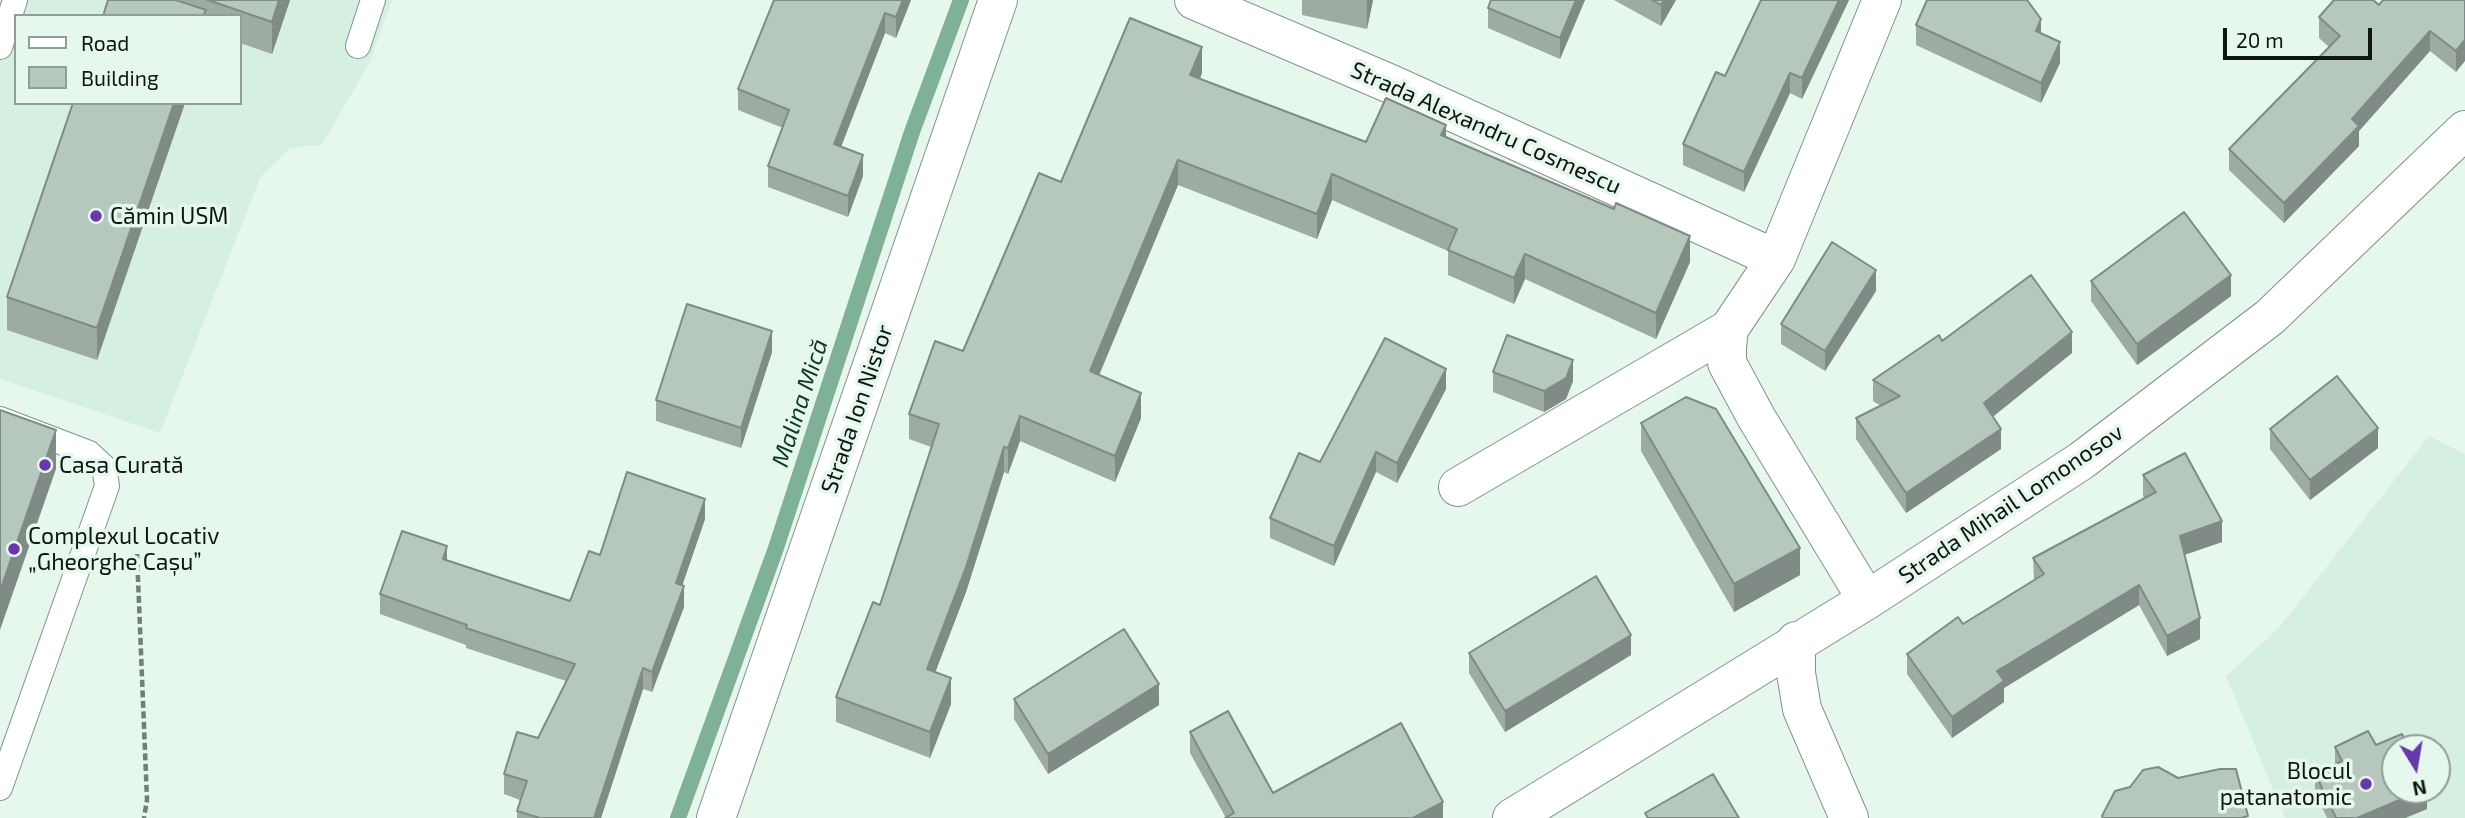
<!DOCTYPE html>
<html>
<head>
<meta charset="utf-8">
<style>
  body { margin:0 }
  #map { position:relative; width:2465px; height:818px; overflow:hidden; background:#e6f8ed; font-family:"Exo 2",sans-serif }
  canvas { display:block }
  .legend { position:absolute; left:14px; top:14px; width:228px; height:91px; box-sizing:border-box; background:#e6f8ed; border:2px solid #909e95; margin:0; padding:9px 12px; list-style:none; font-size:21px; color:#0f1612 }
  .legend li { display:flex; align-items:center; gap:14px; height:35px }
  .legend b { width:35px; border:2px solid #909e95 }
  .north { position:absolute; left:2381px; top:734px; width:70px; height:70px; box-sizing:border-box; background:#e6f8ed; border:2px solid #909e95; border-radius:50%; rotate:169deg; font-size:19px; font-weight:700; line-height:28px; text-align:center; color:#0f1612 }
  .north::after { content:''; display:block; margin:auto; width:24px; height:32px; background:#6936ad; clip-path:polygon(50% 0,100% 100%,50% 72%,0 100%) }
  .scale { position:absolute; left:2223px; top:28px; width:149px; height:32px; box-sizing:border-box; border:4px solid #0f1612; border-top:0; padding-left:9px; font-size:21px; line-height:24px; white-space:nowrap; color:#0f1612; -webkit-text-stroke:5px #e6f8ed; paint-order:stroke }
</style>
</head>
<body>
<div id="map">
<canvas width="2465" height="818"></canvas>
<ul class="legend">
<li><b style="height:9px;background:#fff"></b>Road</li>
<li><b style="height:19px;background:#b6c7bd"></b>Building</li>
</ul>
<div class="north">N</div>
<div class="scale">20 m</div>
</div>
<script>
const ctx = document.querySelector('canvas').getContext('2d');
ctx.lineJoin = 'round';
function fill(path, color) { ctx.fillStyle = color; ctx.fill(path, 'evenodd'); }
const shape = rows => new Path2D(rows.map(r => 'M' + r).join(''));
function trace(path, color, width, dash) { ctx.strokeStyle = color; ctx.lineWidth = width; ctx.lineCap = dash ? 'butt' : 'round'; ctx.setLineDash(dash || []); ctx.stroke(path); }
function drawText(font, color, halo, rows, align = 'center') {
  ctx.font = font + ' "Exo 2",sans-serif'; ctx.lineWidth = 7; ctx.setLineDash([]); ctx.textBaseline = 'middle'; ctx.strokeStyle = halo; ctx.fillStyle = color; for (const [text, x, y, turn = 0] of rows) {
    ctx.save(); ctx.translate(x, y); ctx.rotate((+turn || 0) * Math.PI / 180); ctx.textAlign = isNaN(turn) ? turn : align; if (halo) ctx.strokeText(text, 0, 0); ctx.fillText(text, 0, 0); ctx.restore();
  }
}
fill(shape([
  [0,0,392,0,369,64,321,146,308,145,289,149,261,176,160,433,0,379],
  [16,16,240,16,240,103,16,103],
  [2429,436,2465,454,2465,818,2285,818,2226,676,2278,629],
  [2395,748,2437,748,2437,790,2395,790]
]), '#d5efe0');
trace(shape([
  [678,818,776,548,912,132,961,0]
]), '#7eb196', 16);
const service = shape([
  [358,46,373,0],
  [0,47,15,0],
  [0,419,89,453,104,467,107,486,0,788]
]);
const minor = shape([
  [1194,0,1393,85,1776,259],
  [1458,487,1729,329],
  [1867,600,1756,417,1727,363,1727,347,1729,329,1776,259,1882,0],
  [1796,641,1796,673,1802,709,1849,818],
  [716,818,998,0],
  [1512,818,1867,600,2081,461,2270,317,2465,130]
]);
trace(service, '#829389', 26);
trace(minor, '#829389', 40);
trace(shape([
  [137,554,147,800,144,818]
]), '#727e77', 4.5, [7, 3.5]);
trace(service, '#fff', 24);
trace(minor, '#fff', 38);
fill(shape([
  [181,0,290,0,272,54,240,43,240,16,103,16,181,2],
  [774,0,911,0,896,38,885,33,841,147,863,176,848,217,768,187,768,166,783,128,738,110,738,89],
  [1302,0,1373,0,1367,29,1302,15],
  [1585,0,1560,59,1488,28,1488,8],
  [1614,0,1676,0,1661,26],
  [1849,0,1802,99,1790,93,1744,192,1683,165,1683,144,1725,76],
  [2465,0,2456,72,2430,51,2359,131,2359,146,2284,223,2229,170,2229,149,2329,47,2319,38,2319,17,2379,5],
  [2029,3,2041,33,2060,63,2041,103,1916,45,1916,25],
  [1202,73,1200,79,1366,142,1446,136,1690,262,1656,339,1525,279,1514,304,1448,275,1448,251,1332,200,1317,239,1178,185,1099,375,1141,418,1115,482,1020,441,1008,474,1004,472,966,592,935,672,951,704,930,758,836,722,836,697,880,605,931,447,909,439,909,414,963,351,1061,182],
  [185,103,97,360,7,330,7,297],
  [2091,281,2231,296,2137,365,2091,301],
  [1876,291,1825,371,1781,344,1781,324],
  [1942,341,2072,353,1993,416,2001,449,1906,513,1856,439,1856,418,1881,406,1873,401,1873,380],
  [772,352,741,448,656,421,656,400],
  [1493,372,1573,381,1566,399,1544,412,1493,392],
  [1446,389,1397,483,1376,472,1334,566,1270,538,1270,518,1320,462],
  [1641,423,1800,575,1734,612,1641,451],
  [2270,429,2378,448,2310,500,2270,449],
  [2143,475,2222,542,2185,555,2200,639,2167,656,2139,605,2004,688,2004,702,1952,738,1907,674,1907,654,1963,624,2034,580,2033,558,2145,498,2143,496],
  [705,519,682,585,684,607,652,692,643,689,601,818,517,818,517,811,520,800,504,794,504,774,538,738,566,681,466,648,466,645,380,614,380,594,447,560,570,601,600,555],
  [1469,653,1631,655,1505,732,1469,673],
  [1014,699,1159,705,1048,774,1014,719],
  [1190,732,1273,793,1443,818,1226,818,1190,753],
  [2376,745,2427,790,2427,809,2405,818,2327,818,2315,793,2315,773,2335,764,2335,747]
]), '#9daba3');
fill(shape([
  [279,0,290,0,272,54,272,22],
  [903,0,911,0,896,38,896,17],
  [1367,0,1373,0,1367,29],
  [1576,0,1585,0,1560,59,1560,38],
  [1664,0,1676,0,1661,26,1661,5],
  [1839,0,1849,0,1802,99,1802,78],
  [885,13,885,33,834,165,834,144],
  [2041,19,2041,40,2036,31],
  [2430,31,2430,51,2359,131,2359,146,2284,223,2284,203,2352,119],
  [2465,40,2465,61,2456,72,2456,51],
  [2060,42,2060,63,2041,103,2041,83],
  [1202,47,1202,73,1190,101,1190,75],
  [1790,73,1790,93,1744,192,1744,172],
  [174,103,185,103,97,360,97,328],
  [1446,125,1446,150,1441,135],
  [863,155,863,176,848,217,848,196],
  [1178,160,1178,185,1090,397,1090,371],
  [1332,174,1332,200,1317,239,1317,214],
  [1690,236,1690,262,1656,339,1656,313],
  [1525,254,1525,279,1514,304,1514,278],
  [1876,270,1876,291,1825,371,1825,351],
  [2231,275,2231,296,2137,365,2137,344],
  [772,331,772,352,741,448,741,428],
  [2072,332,2072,353,1984,424,1984,403],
  [1573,360,1573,381,1566,399,1544,412,1544,391],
  [1446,369,1446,389,1397,483,1397,463],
  [1141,393,1141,418,1115,482,1115,456],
  [1020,416,1020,441,1008,474,1008,448],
  [2378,428,2378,448,2310,500,2310,480],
  [2001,429,2001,449,1906,513,1906,493],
  [56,430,56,469,0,630,0,591],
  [1004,447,1004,472,966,592,927,694,927,669],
  [1376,452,1376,472,1334,566,1334,546],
  [705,499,705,519,676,604,676,583],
  [2222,521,2222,542,2180,556,2180,536],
  [447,546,447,567,443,559],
  [1800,548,1800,575,1734,612,1734,584],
  [2139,585,2139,605,2004,688,2004,702,1952,738,1952,717,1997,671],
  [684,586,684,607,652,692,652,672],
  [2200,618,2200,639,2167,656,2167,636],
  [1631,635,1631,655,1505,732,1505,711],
  [643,668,643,689,601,818,594,818],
  [951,678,951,704,930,758,930,732],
  [1159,684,1159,705,1048,774,1048,754],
  [2423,790,2427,790,2427,809,2405,818,2357,818],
  [1443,802,1443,818,1413,818]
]), '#7f8b84');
const building = shape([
  [108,0,176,0,206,10,203,16,103,16,108,0],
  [208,0,279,0,272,22,208,0],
  [774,0,903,0,896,17,885,13,834,144,863,155,848,196,768,166,789,110,738,89,774,0],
  [1491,0,1576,0,1560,38,1488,8,1491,0],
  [1652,0,1664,0,1661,5,1652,0],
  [1761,0,1839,0,1802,78,1790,73,1744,172,1683,144,1716,72,1725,76,1761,0],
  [1927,0,2027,0,2041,19,2036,31,2060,42,2041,83,1916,25,1927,0],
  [2334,0,2373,0,2379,5,2383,0,2465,0,2465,40,2456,51,2430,31,2352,119,2359,126,2284,203,2229,149,2340,36,2319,17,2334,0],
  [1130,18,1202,47,1190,75,1366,142,1386,98,1446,125,1441,135,1614,209,1616,203,1690,236,1656,313,1525,254,1514,278,1448,250,1457,229,1332,174,1317,214,1178,160,1090,371,1141,393,1115,456,1020,416,1008,448,1004,447,966,567,927,669,951,678,930,732,836,697,873,602,880,605,939,424,909,414,935,341,963,351,1039,173,1061,182,1130,18],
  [73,103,174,103,97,328,7,297,73,103],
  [2184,212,2231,275,2137,344,2091,281,2184,212],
  [1832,242,1876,270,1825,351,1781,324,1832,242],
  [2031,275,2072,332,1984,403,2001,429,1906,493,1856,418,1900,396,1873,380,1939,335,1942,341,2031,275],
  [687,304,772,331,741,428,656,400,687,304],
  [1507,335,1573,360,1566,378,1544,391,1493,372,1507,335],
  [1385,338,1446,369,1397,463,1376,452,1334,546,1270,518,1299,453,1320,462,1385,338],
  [2337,376,2378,428,2310,480,2270,429,2337,376],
  [1686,397,1716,409,1800,548,1734,584,1641,423,1686,397],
  [0,410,56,430,0,591,0,410],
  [2185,453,2222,521,2180,536,2200,618,2167,636,2139,585,1997,671,2004,681,1952,717,1907,654,1958,617,1963,624,2044,574,2033,558,2156,492,2143,475,2185,453],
  [627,472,705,499,676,583,684,586,652,672,643,668,594,818,540,818,517,811,527,781,504,774,517,732,538,738,575,664,466,628,467,625,380,594,402,531,447,546,443,559,570,601,589,551,600,555,627,472],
  [1596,576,1631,635,1505,711,1469,653,1596,576],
  [1124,629,1159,684,1048,754,1014,699,1124,629],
  [1228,711,1273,793,1401,723,1443,802,1413,818,1225,818,1234,813,1190,732,1228,711],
  [2368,731,2376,745,2402,734,2409,748,2395,748,2395,790,2423,790,2357,818,2336,818,2315,773,2342,761,2335,747,2368,731],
  [2158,767,2178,778,2220,769,2236,769,2248,816,2241,818,2103,818,2102,816,2115,791,2130,787,2143,770,2158,767],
  [1713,774,1739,818,1648,818,1645,813,1713,774]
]);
fill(building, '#b6c7bd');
trace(building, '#7f8b84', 2);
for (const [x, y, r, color] of [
  [96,216,7,"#6936ad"],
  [45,465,7,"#6936ad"],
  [14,549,7,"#6936ad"],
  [2366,784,7,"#6936ad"]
]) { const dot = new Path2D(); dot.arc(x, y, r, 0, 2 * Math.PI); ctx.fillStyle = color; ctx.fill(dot); trace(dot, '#e6f8ed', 2.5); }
drawText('23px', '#0f1612', '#e6f8ed', [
  ["Strada Alexandru Cosmescu",1486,128,24],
  ["Strada Ion Nistor",857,409,-71],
  ["Strada Mihail Lomonosov",2011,504,-34]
]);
drawText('23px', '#0f1612', '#e6f8ed', [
  ["Cămin USM",110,216],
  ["Casa Curată",59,465],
  ["Complexul Locativ",28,536],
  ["„Gheorghe Cașu”",28,562],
  ["Blocul",2352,771,"right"],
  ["patanatomic",2352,797,"right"]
], 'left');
drawText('italic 24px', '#0f3a27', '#e6f8ed', [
  ["Malina Mică",800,403,-72]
]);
</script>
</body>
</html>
